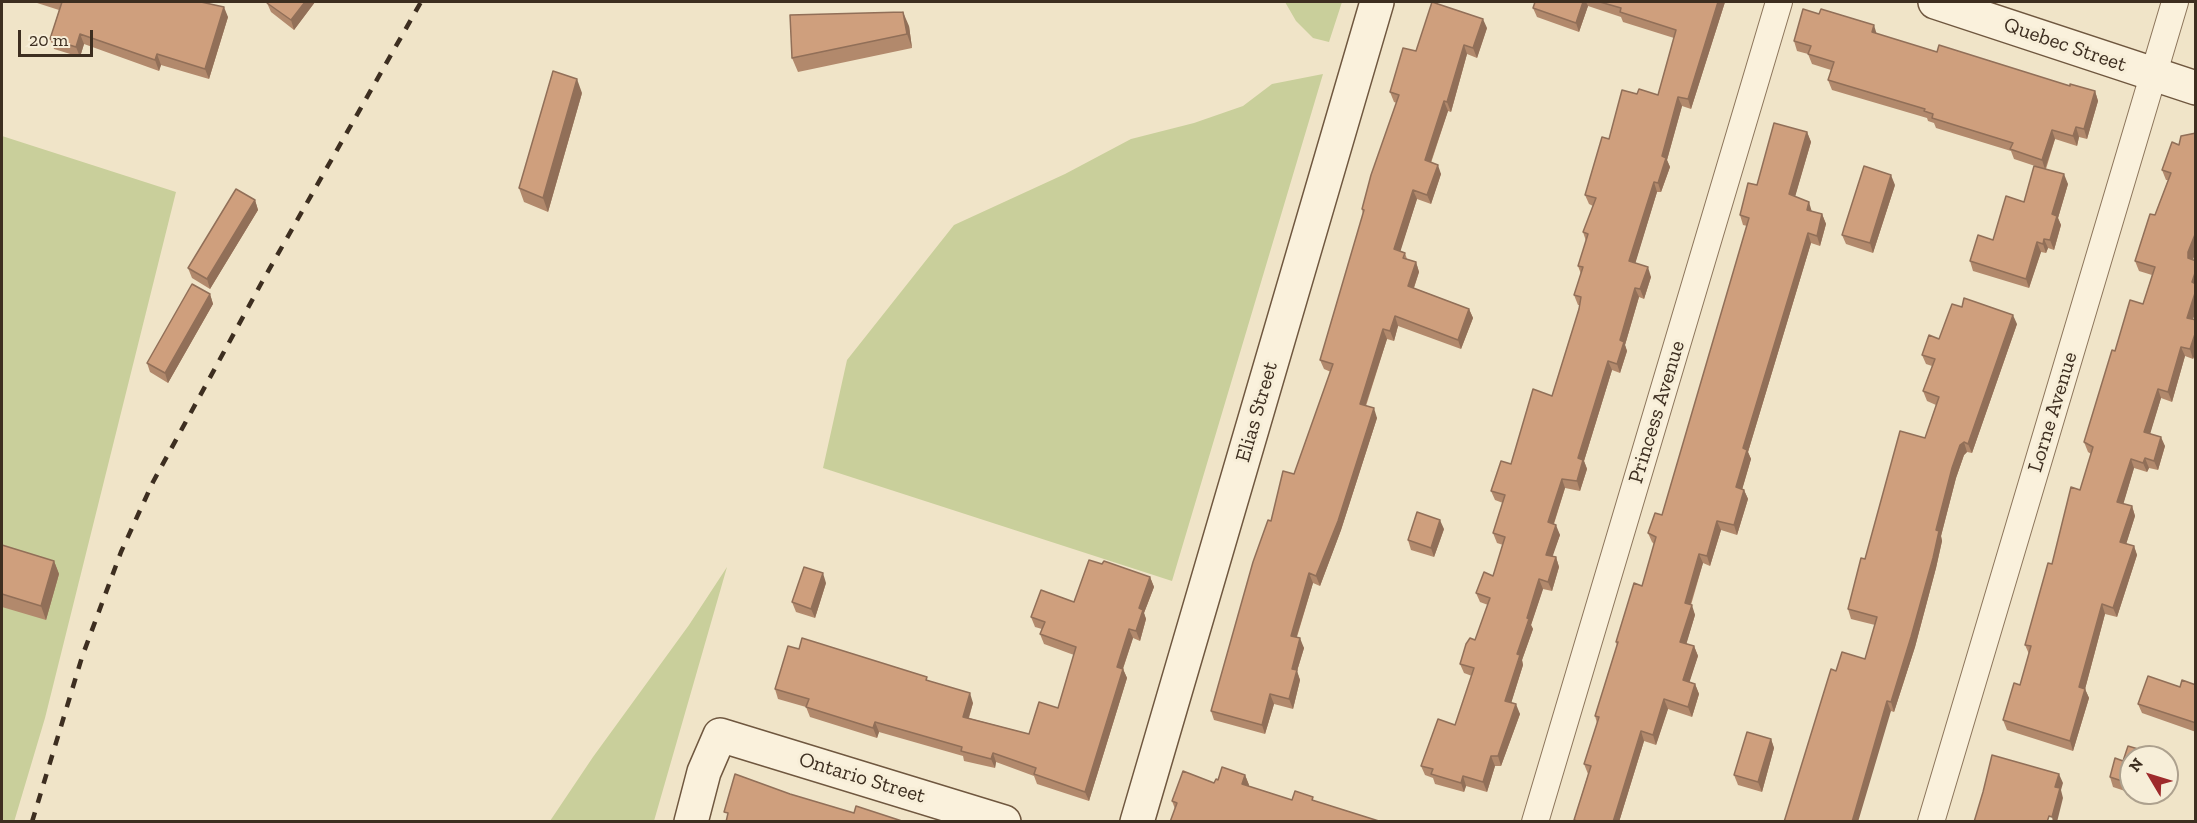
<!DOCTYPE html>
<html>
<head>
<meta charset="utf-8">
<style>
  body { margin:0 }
  #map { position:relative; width:2197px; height:823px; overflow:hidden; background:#f0e4c8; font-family:"Zilla Slab",serif }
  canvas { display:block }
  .frame { position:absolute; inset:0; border:3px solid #3d2e20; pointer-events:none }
  .north { position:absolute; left:2119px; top:745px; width:60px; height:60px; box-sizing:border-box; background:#f7eed8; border:2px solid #ada18e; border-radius:50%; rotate:308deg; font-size:16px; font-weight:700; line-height:24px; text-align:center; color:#3d2e20 }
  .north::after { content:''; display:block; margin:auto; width:21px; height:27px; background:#9e2a2b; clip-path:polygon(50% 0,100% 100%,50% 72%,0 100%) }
  .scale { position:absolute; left:18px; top:30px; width:75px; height:27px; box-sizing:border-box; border:3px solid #3d2e20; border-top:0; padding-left:8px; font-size:18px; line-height:21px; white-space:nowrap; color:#3d2e20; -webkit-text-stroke:4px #f7eed8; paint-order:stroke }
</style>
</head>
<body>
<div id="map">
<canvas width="2197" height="823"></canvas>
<div class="frame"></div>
<div class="north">N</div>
<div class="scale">20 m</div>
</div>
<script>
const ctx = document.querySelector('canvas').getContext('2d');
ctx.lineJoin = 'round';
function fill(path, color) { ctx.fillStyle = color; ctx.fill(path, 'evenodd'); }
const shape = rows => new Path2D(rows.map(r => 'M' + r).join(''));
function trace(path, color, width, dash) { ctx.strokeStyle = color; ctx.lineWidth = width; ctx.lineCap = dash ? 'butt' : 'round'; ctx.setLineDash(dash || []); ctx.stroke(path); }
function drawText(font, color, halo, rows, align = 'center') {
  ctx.font = font + ' "Zilla Slab",serif'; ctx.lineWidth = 6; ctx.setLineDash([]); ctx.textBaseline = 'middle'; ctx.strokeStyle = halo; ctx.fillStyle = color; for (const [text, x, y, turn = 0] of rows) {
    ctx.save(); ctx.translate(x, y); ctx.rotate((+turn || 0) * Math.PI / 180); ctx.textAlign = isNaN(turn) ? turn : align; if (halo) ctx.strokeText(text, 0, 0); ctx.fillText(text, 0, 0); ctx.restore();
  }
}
fill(shape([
  [1285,2,1342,2,1329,42,1313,38,1296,21],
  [1323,74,1172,581,823,468,847,360,954,225,1065,174,1131,139,1194,123,1243,106,1272,84],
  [2,136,176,192,45,718,14,822,2,821],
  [727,567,654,821,550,821,593,757,689,625]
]), '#c9cf9b');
const street = shape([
  [1535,822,1779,2],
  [1931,822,2175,2]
]);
const secondary = shape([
  [1935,2,2196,88],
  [691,822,704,772,720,735,1004,822],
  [1137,822,1377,2]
]);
trace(street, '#8d765c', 28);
trace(secondary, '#6f573f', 36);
trace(street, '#faf1dc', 26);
trace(secondary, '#faf1dc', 33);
trace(shape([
  [32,822,82,657,121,552,153,482,262,282,421,2]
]), '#3d2e20', 4.5, [10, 10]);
fill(shape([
  [34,2,201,2,228,17,209,79,161,65,159,71,84,44,80,57,54,49,50,39,59,10],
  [315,2,294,30,271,12,267,3],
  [1535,2,1725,2,1691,109,1682,106,1667,160,1670,167,1661,192,1657,192,1635,263,1651,277,1644,299,1639,297,1625,345,1627,351,1620,373,1612,370,1584,461,1587,469,1580,491,1565,488,1554,524,1560,535,1552,556,1556,557,1559,567,1552,591,1543,589,1531,625,1533,629,1522,660,1523,665,1511,703,1520,714,1501,766,1495,766,1487,792,1466,786,1464,792,1435,784,1433,778,1425,775,1421,766,1455,725,1472,676,1464,673,1460,664,1475,640,1488,605,1480,602,1476,593,1493,576,1503,545,1497,543,1493,533,1503,503,1495,500,1491,491,1511,464,1552,396,1579,309,1580,305,1578,305,1574,295,1581,274,1578,266,1586,241,1583,232,1593,206,1589,204,1585,195,1609,139,1637,94,1658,95,1674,38,1623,22,1621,17,1588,6,1579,32,1537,17,1533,8],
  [909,26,912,48,798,72,792,58],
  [1487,28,1477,58,1467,54,1451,112,1448,111,1431,163,1441,174,1431,204,1417,199,1400,251,1405,253,1407,259,1416,262,1419,272,1414,288,1469,309,1473,318,1461,349,1398,326,1394,341,1387,339,1366,406,1377,418,1341,530,1320,586,1313,583,1297,637,1304,648,1297,671,1300,680,1293,709,1274,704,1265,734,1214,720,1211,711,1271,521,1294,474,1331,372,1324,369,1320,360,1363,214,1362,209,1397,103,1394,102,1390,92,1416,51],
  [1877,34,1937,52,2070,86,2095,91,2098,101,2087,139,2079,137,2077,146,2055,139,2046,169,2068,184,2058,218,2061,225,2054,250,2048,248,2046,253,2041,252,2029,288,1973,271,1970,261,1993,240,2024,202,2038,167,2014,159,2011,151,1936,128,1934,123,1928,121,1927,118,1832,90,1828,80,1831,70,1812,64,1808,54,1797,51,1794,41],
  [582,93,548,212,524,202,519,188],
  [1807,132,1811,142,1795,196,1812,212,1822,214,1826,224,1820,246,1811,243,1748,452,1751,459,1742,489,1744,490,1748,499,1737,535,1721,530,1710,566,1703,563,1691,605,1695,615,1686,644,1694,646,1698,656,1689,682,1695,684,1699,694,1692,717,1668,709,1656,745,1644,741,1619,822,1575,822,1574,820,1588,774,1584,764,1597,723,1595,716,1617,645,1616,642,1642,586,1654,544,1652,542,1648,533,1662,515,1747,226,1743,225,1740,215,1757,185],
  [2196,133,2196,251,2193,260,2196,261,2196,311,2193,319,2196,320,2196,352,2193,359,2185,356,2172,402,2161,398,2150,433,2165,446,2158,470,2149,468,2147,472,2134,468,2123,504,2132,506,2135,516,2126,544,2134,546,2137,555,2117,617,2105,614,2085,689,2089,698,2073,751,2007,730,2003,720,2020,685,2029,654,2025,645,2052,564,2080,490,2091,454,2088,452,2084,442,2115,351,2143,304,2152,275,2139,271,2135,261,2155,215,2168,180,2166,180,2162,170,2179,145],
  [1895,185,1873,253,1846,244,1842,235],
  [255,200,258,210,210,289,192,278,188,268],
  [210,294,213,304,168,383,150,372,147,363],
  [2017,324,1972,453,1967,452,1964,455,1956,478,1941,536,1942,541,1936,568,1915,647,1894,712,1891,711,1836,671,1865,659,1875,625,1851,619,1848,609,1865,559,1925,438,1936,405,1927,401,1923,391,1932,366,1926,364,1922,355,1939,339],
  [1444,529,1434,557,1411,550,1408,540],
  [2,545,54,561,59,574,46,620,2,607],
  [1102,564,1150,577,1154,587,1144,613,1146,619,1140,641,1133,638,1123,669,1127,678,1089,801,1037,784,1034,776,996,762,995,768,964,761,963,756,879,732,877,738,810,717,806,707,778,699,775,689,799,649,929,681,973,703,969,718,1029,734,1058,708,1074,655,1044,644,1040,634,1042,629,1035,627,1031,617,1074,602],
  [826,583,815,618,796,612,792,602],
  [2196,685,2196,732,2142,713,2138,704,2180,687],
  [1771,739,1774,748,1762,792,1738,785,1734,775],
  [2131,757,2131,793,2113,787,2110,777,2123,761],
  [1245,775,1249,785,1248,786,1292,800,1314,800,1175,809,1172,801,1214,783,1218,780],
  [2132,793,2149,793,2147,798]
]), '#b2896c');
fill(shape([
  [305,2,315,2,294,30,291,20],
  [1583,2,1586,2,1588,6,1579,32,1576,23],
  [1718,2,1725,2,1691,109,1688,99],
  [224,7,228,17,209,79,205,69],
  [903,12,909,26,912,48,907,34],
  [1483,19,1487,28,1477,58,1473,48],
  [1874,25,1877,35,1872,32],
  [80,34,84,44,80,57,76,47],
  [1464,45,1467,54,1451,112,1447,102],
  [157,54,161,65,159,71,155,60],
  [577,79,582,93,548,212,543,198],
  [2095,91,2098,101,2087,139,2084,129],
  [1678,97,1682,106,1667,160,1670,167,1661,192,1658,183,1662,156],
  [1444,101,1448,111,1428,170,1425,160],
  [2076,127,2079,137,2077,146,2073,136],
  [2052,130,2055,139,2045,169,2042,160],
  [1807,132,1811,142,1793,204,1789,194],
  [1438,165,1441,174,1431,204,1427,195],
  [2064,174,2068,184,2058,218,2061,225,2054,250,2050,240,2052,214],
  [1891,175,1895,185,1873,253,1870,243],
  [1654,182,1657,192,1633,271,1629,261],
  [1413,190,1417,199,1398,259,1394,249],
  [255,200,258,210,210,289,207,279],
  [1809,202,1812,212,1807,210],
  [1822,214,1826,224,1820,246,1817,236],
  [2196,232,2196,251,2192,262,2188,258,2188,252],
  [1808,233,1811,243,1748,452,1751,459,1740,497,1736,487,1743,448],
  [2044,239,2048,248,2046,253,2043,244],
  [2037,242,2041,252,2029,288,2026,279],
  [1416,262,1419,272,1411,296,1408,286],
  [1648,267,1651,277,1644,299,1640,289],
  [2196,270,2196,311,2190,327,2187,318,2192,282],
  [1635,288,1639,297,1625,345,1627,351,1620,373,1617,364,1620,340],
  [210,294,213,304,168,383,165,373],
  [1469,309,1473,318,1461,349,1458,340],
  [2013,315,2017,324,1972,453,1968,444],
  [1395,316,1398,326,1394,341,1390,331],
  [1383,329,1387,339,1363,413,1360,404],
  [2196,331,2196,352,2193,359,2190,349],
  [2181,347,2185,356,2172,402,2168,392],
  [1608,361,1612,370,1584,461,1587,469,1580,491,1577,481,1578,458],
  [2158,389,2161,398,2148,441,2144,432],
  [1374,408,1377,418,1341,530,1320,586,1316,576],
  [2161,437,2165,446,2158,470,2154,461],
  [1964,442,1967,452,1964,455,1956,478,1941,536,1942,541,1936,568,1915,647,1894,712,1891,702,1952,468,1960,445],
  [2145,458,2149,468,2147,472,2143,463],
  [2131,459,2134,468,2121,512,2117,502],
  [1562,479,1565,488,1551,532,1548,522],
  [1744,490,1748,499,1737,535,1734,525],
  [2132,506,2135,516,2124,551,2120,542],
  [1440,520,1444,529,1434,557,1431,548],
  [1717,521,1721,530,1710,566,1707,556],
  [1556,525,1560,535,1550,564,1546,555],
  [2134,546,2137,555,2117,617,2113,608],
  [1699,554,1703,563,1688,612,1685,603],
  [1556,557,1559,567,1552,591,1548,582],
  [54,561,59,574,46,620,41,606],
  [823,573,826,583,815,618,811,609],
  [1309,573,1313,583,1294,645,1291,636],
  [1150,577,1154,587,1144,613,1146,619,1140,641,1136,631,1139,608],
  [1539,579,1543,589,1531,625,1533,629,1522,660,1523,665,1509,710,1505,701,1527,618],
  [2102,604,2105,614,2084,693,2085,689,2089,698,2073,751,2070,741,2079,687],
  [1692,605,1695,615,1684,652,1680,642],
  [1129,629,1133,638,1120,677,1117,667],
  [1300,638,1304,648,1297,671,1300,680,1293,709,1289,699,1292,669],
  [1694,646,1698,656,1687,690,1683,680],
  [1123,669,1127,678,1089,801,1085,792],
  [1695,684,1699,694,1692,717,1688,707],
  [970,693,973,703,966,726,963,717],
  [1270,694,1274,704,1265,734,1262,725],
  [1664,699,1668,709,1656,745,1653,735],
  [1887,701,1891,711,1858,822,1852,822],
  [1516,704,1520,714,1501,766,1498,756],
  [875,722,879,732,877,738,873,728],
  [1641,731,1644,741,1619,822,1613,822],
  [1771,739,1774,748,1762,792,1758,782],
  [993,753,996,762,995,768,991,759],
  [1491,756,1495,766,1487,792,1483,782],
  [2059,774,2063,783,2061,790,2063,798,2057,822,2053,822,2052,817,2055,787],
  [1245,775,1249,785,1246,794,1242,784],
  [1463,776,1466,786,1464,792,1461,783]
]), '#916f58');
const building = shape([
  [60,2,201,2,224,7,205,69,157,54,155,60,80,34,76,47,50,39,62,2,60,2],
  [268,2,305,2,291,20,267,3,268,2],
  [1432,2,1483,19,1473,48,1464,45,1447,102,1444,101,1425,160,1438,165,1427,195,1413,190,1394,249,1405,253,1403,258,1416,262,1408,286,1469,309,1458,340,1395,316,1390,331,1383,329,1360,404,1374,408,1338,521,1316,576,1309,573,1291,636,1300,638,1292,669,1297,670,1289,699,1270,694,1262,725,1211,711,1253,562,1268,520,1271,521,1283,471,1294,474,1333,364,1320,360,1364,210,1362,209,1371,175,1399,95,1390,92,1403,48,1416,51,1432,2],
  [1535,2,1583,2,1576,23,1533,8,1535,2],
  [1600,2,1718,2,1688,99,1678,97,1662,156,1666,158,1658,183,1654,182,1629,261,1648,267,1640,289,1635,288,1620,340,1624,342,1617,364,1608,361,1578,458,1583,460,1577,481,1562,479,1548,522,1556,525,1546,555,1556,557,1548,582,1539,579,1527,618,1529,619,1517,654,1520,655,1505,701,1516,704,1498,756,1491,756,1483,782,1463,776,1461,783,1431,774,1433,769,1421,766,1438,719,1455,725,1474,668,1460,664,1466,644,1470,638,1475,640,1490,598,1476,593,1484,572,1493,576,1505,537,1493,533,1505,495,1491,491,1501,461,1511,464,1533,389,1552,396,1579,309,1581,297,1574,295,1583,267,1578,266,1588,234,1583,232,1596,198,1585,195,1602,137,1609,139,1622,90,1637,94,1639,89,1658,95,1676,30,1620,12,1621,8,1600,2],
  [1803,9,1819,14,1821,9,1874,25,1872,32,1937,52,1939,45,2070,86,2070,84,2095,91,2084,129,2076,127,2073,136,2052,130,2042,160,2010,149,2013,143,1932,118,1933,114,1924,111,1925,109,1828,80,1834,62,1808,54,1811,46,1794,41,1803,9],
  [903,12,907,34,792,58,790,15,903,12],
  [553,71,577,79,543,198,519,188,553,71],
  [1774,123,1807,132,1789,194,1809,202,1807,210,1822,214,1817,236,1808,233,1743,448,1747,450,1736,487,1744,490,1734,525,1717,521,1707,556,1699,554,1685,603,1692,605,1680,642,1694,646,1683,680,1695,684,1688,707,1664,699,1653,735,1641,731,1613,822,1580,822,1574,820,1591,766,1584,764,1599,717,1595,716,1618,642,1616,642,1634,583,1642,586,1656,537,1648,533,1655,513,1662,515,1749,218,1740,215,1748,183,1757,185,1774,123],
  [2196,133,2196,232,2188,252,2188,258,2196,261,2196,270,2192,282,2196,284,2196,290,2187,318,2196,320,2196,331,2190,349,2181,347,2168,392,2158,389,2144,432,2161,437,2154,461,2145,458,2143,463,2131,459,2117,502,2132,506,2120,542,2134,546,2113,608,2102,604,2079,687,2085,689,2070,741,2003,720,2014,683,2020,685,2031,646,2025,645,2048,563,2052,564,2071,487,2080,490,2093,447,2084,442,2112,350,2115,351,2130,300,2143,304,2155,267,2135,261,2150,214,2155,215,2171,173,2162,170,2172,142,2179,145,2181,136,2196,133],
  [1864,166,1891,175,1870,243,1842,235,1864,166],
  [2034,166,2064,174,2052,214,2057,216,2050,240,2044,239,2043,244,2037,242,2026,279,1970,261,1978,235,1993,240,2006,196,2024,202,2034,166],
  [236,189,255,200,207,279,188,268,236,189],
  [192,284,210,294,165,373,147,363,192,284],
  [1964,298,2013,315,1968,444,1964,442,1960,445,1952,468,1936,530,1939,531,1933,558,1911,637,1891,702,1887,701,1852,822,1784,822,1831,669,1836,671,1842,652,1865,659,1877,617,1848,609,1861,558,1865,559,1900,431,1925,438,1939,397,1923,391,1935,359,1922,355,1929,335,1939,339,1952,304,1962,307,1964,298],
  [1417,512,1440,520,1431,548,1408,540,1417,512],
  [2,545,54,561,41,606,2,594,2,545],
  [1089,560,1102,564,1104,561,1150,577,1139,608,1143,610,1136,631,1129,629,1117,667,1123,669,1085,792,1034,774,1036,768,993,753,991,759,961,751,962,747,875,722,873,728,806,707,809,699,775,689,788,646,799,649,802,638,927,677,926,680,970,693,963,717,1029,734,1039,702,1058,708,1076,647,1040,634,1045,622,1031,617,1041,590,1074,602,1089,560],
  [804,567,823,573,811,609,792,602,804,567],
  [2148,676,2180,687,2182,680,2196,685,2196,723,2138,704,2148,676],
  [1747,732,1771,739,1758,782,1734,775,1747,732],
  [2128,746,2155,754,2154,757,2131,757,2131,784,2110,777,2115,758,2123,761,2128,746],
  [1992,755,2059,774,2055,787,2060,788,2052,817,2049,816,2047,822,1974,822,1983,792,1992,755],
  [1222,767,1245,775,1242,784,1292,800,1295,791,1313,797,1312,800,1382,822,1170,822,1177,803,1172,801,1183,771,1214,783,1216,779,1218,780,1222,767],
  [735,774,790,794,854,813,856,806,905,822,726,822,728,813,724,812,735,774]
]);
fill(building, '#cf9f7d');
trace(building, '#916f58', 1.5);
drawText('21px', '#3d2e20', '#f7eed8', [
  ["Quebec Street",2065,45,19],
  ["Elias Street",1257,412,-74],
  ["Princess Avenue",1657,412,-73],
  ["Lorne Avenue",2053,412,-73],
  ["Ontario Street",862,778,17]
]);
</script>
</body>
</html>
